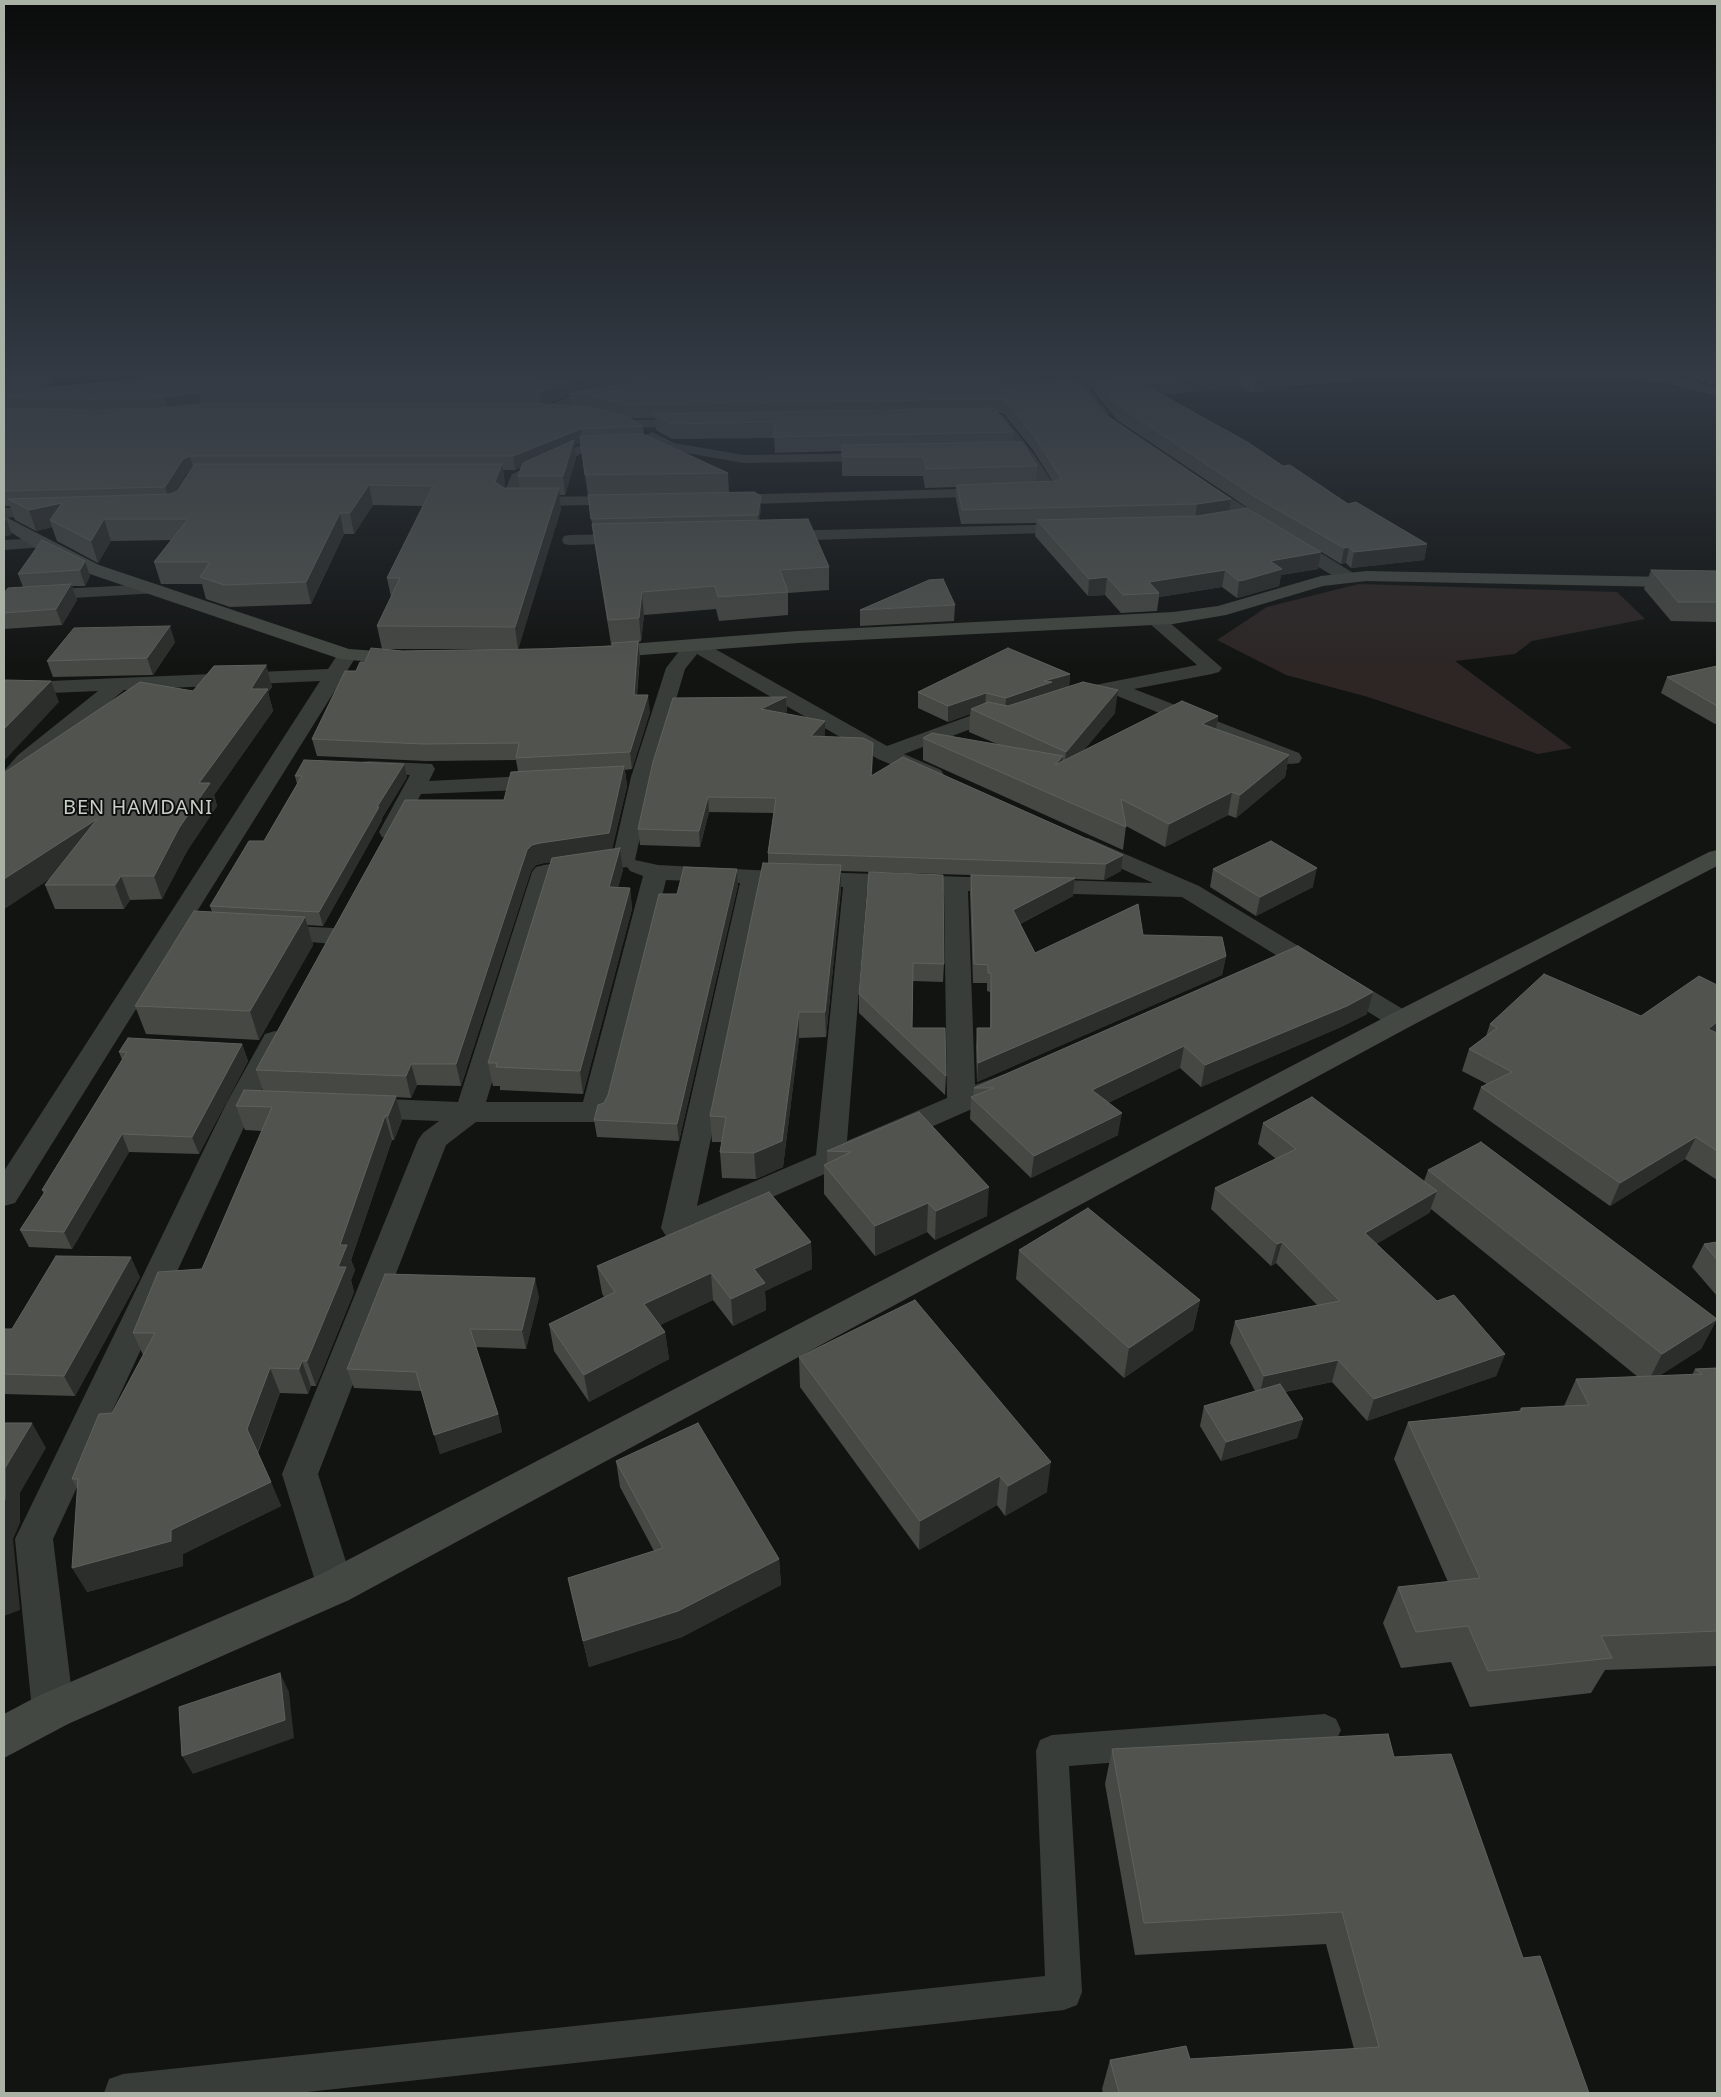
<!DOCTYPE html>
<html>
<head>
<meta charset="utf-8">
<style>
  body { margin:0 }
  #map { position:relative; width:1721px; height:2097px; overflow:hidden; background:#121412; font-family:"Noto Sans",sans-serif }
  canvas { display:block }
  .frame { position:absolute; inset:0; border:5px solid #aab2a5; pointer-events:none }
</style>
</head>
<body>
<div id="map">
<canvas width="1721" height="2097"></canvas>
<div class="frame"></div>
</div>
<script>
const ctx = document.querySelector('canvas').getContext('2d');
ctx.lineJoin = 'round';
function fill(path, color) { ctx.fillStyle = color; ctx.fill(path, 'evenodd'); }
const shape = rows => new Path2D(rows.map(r => 'M' + r).join(''));
function trace(path, color, width, dash) { ctx.strokeStyle = color; ctx.lineWidth = width; ctx.lineCap = dash ? 'butt' : 'round'; ctx.setLineDash(dash || []); ctx.stroke(path); }
function drawText(font, color, halo, rows, align = 'center') {
  ctx.font = font + ' "Noto Sans",sans-serif'; ctx.lineWidth = 4; ctx.setLineDash([]); ctx.textBaseline = 'middle'; ctx.strokeStyle = halo; ctx.fillStyle = color; for (const [text, x, y, turn = 0] of rows) {
    ctx.save(); ctx.translate(x, y); ctx.rotate((+turn || 0) * Math.PI / 180); ctx.textAlign = isNaN(turn) ? turn : align; if (halo) ctx.strokeText(text, 0, 0); ctx.fillText(text, 0, 0); ctx.restore();
  }
}
fill(shape([
  [1359,584,1617,592,1645,619,1532,641,1515,654,1455,661,1572,748,1538,754,1368,697,1286,675,1217,640,1267,607]
]), '#2d2625');
fill(shape([
  [1325,1714,1336,1719,1341,1730,1336,1741,1325,1746,1069,1766,1082,1992,1077,2005,1064,2010,298,2093,104,2093,109,2079,123,2074,1045,1976,1036,1751,1040,1740,1052,1735,1325,1714]
]), '#393d39');
fill(shape([
  [1271,375,1288,375,1294,378,1384,375,1378,379,1292,386,1271,375],
  [1621,375,1670,375,1717,388,1717,396,1664,382,1627,379,1621,375],
  [1132,379,1139,383,1137,386,1090,390,1110,414,1103,418,1098,417,1073,387,1080,383,1132,379],
  [606,389,611,390,613,393,611,396,581,402,548,415,527,416,520,412,527,408,541,408,573,395,606,389],
  [985,414,1003,415,1034,454,1058,491,1056,494,724,505,716,500,724,495,1039,487,1021,456,994,422,980,421,978,418,980,415,985,414],
  [692,419,697,420,699,423,697,426,626,428,619,424,626,420,692,419],
  [652,432,674,443,744,455,880,453,887,457,880,461,744,463,669,450,585,452,524,480,518,497,626,496,634,501,632,504,508,507,500,502,512,474,583,444,652,442,645,436,652,432],
  [1200,479,1355,574,1358,578,1355,582,1343,582,1242,520,1195,487,1192,484,1195,481,1200,479],
  [51,506,59,511,57,514,4,518,4,508,51,506],
  [1074,524,1080,526,1082,529,1080,532,777,541,771,540,769,536,771,532,777,531,1074,524],
  [631,534,637,535,639,539,637,543,570,545,564,544,562,540,564,536,570,535,631,534],
  [40,538,46,539,48,543,46,547,4,550,4,540,40,538],
  [152,584,158,585,161,589,158,593,4,602,4,592,152,584],
  [1155,613,1161,615,1222,668,1219,672,1212,674,1134,689,1299,753,1302,758,1299,763,1291,764,1283,763,1110,693,1073,704,1066,702,1063,698,1066,694,1090,686,1197,665,1149,623,1146,619,1149,615,1155,613],
  [694,639,701,641,887,746,986,710,1013,717,1016,721,1013,725,1006,727,987,723,904,754,941,770,944,775,941,780,933,782,878,759,697,654,685,669,653,777,635,860,658,865,753,870,1153,883,1080,850,1076,845,1080,840,1088,838,1199,886,1411,1014,1414,1020,1411,1026,1401,1028,1391,1026,1182,897,968,891,975,1085,1005,1074,1015,1076,1019,1083,1015,1090,677,1239,666,1236,661,1228,740,883,666,880,609,1112,605,1119,595,1122,476,1122,446,1145,318,1474,354,1587,349,1600,335,1605,321,1600,282,1474,418,1140,423,1133,439,1121,362,1118,352,1115,348,1108,352,1101,362,1098,458,1102,532,872,536,867,544,865,613,855,631,777,666,668,687,641,694,639],
  [627,867,630,871,643,876,583,1102,486,1102,554,878,627,867],
  [763,885,843,887,816,1155,697,1206,763,885],
  [867,888,944,891,947,1098,847,1141,867,888],
  [347,649,354,651,357,655,15,1203,4,1206,4,1171,320,681,124,690,34,765,12,788,4,790,4,771,18,755,98,691,4,695,4,683,328,669,340,651,347,649],
  [369,761,432,764,435,769,429,781,546,775,554,777,557,782,554,787,546,789,421,794,398,837,390,839,382,837,379,832,410,775,361,772,358,767,361,762,369,761],
  [274,925,333,928,342,931,346,936,342,941,333,944,265,938,261,933,265,928,274,925],
  [275,1031,285,1034,289,1040,260,1094,279,1097,283,1104,279,1111,269,1114,251,1112,53,1539,74,1710,68,1724,53,1730,38,1724,32,1710,15,1539,227,1102,265,1034,275,1031]
]), '#393d39');
fill(shape([
  [4,516,99,565,349,649,405,653,412,655,415,659,412,663,405,665,340,659,87,573,34,547,4,528,4,516],
  [1366,571,1717,578,1717,588,1366,581,1323,586,1226,615,1173,624,798,643,603,658,596,656,593,652,596,648,603,646,798,631,1173,612,1218,606,1321,576,1366,571],
  [1717,850,1717,866,1411,1026,349,1600,68,1724,4,1758,4,1714,38,1696,321,1574,1391,1014,1709,852,1717,850]
]), '#434842');
fill(shape([
  [4,375,54,383,52,387,575,378,576,375,1293,375,1291,387,1253,393,1240,387,1162,395,1348,504,1427,544,1424,560,1351,568,1346,563,1341,564,1277,525,1321,552,1318,569,1281,575,1279,586,1241,597,1237,598,1222,587,1159,597,1157,611,1121,613,1105,595,1088,596,1035,536,1036,523,961,524,956,499,956,487,925,488,923,476,842,476,842,451,775,453,774,438,672,439,656,430,655,418,630,418,643,426,644,434,728,473,729,493,761,509,759,520,829,567,829,590,788,593,788,615,719,621,716,609,644,615,641,641,639,642,640,657,637,695,650,712,632,769,625,770,627,786,612,849,623,870,618,887,630,888,632,909,583,1094,500,1090,500,1086,493,1086,488,1063,551,862,544,863,536,865,531,871,461,1086,417,1085,411,1098,396,1097,402,1120,394,1140,392,1140,351,1260,355,1270,351,1280,354,1292,316,1386,311,1386,308,1394,280,1393,258,1453,281,1506,183,1554,183,1566,87,1592,78,1490,72,1479,112,1413,143,1355,133,1333,202,1269,262,1131,245,1130,236,1106,263,1090,256,1070,504,800,518,771,516,760,426,761,317,756,312,739,356,671,365,662,382,649,377,626,391,597,387,578,423,506,373,505,354,534,344,534,311,604,230,607,206,599,202,584,161,584,154,562,171,540,111,541,98,563,57,541,52,527,36,531,15,520,10,506,4,506,4,508],
  [1095,380,1094,392,1117,420,1254,512,1230,511,1231,499,1106,415,1077,381],
  [569,395,571,406,547,404],
  [997,412,1004,414,1033,450,1053,482,1036,482,1037,466,1013,443,1013,432],
  [580,443,588,495,649,494,588,495,595,546,611,644,612,644,612,646,518,649,561,509,559,495,565,495,576,458,575,445],
  [521,467,518,476,520,488,504,488,505,484,503,470,515,470],
  [189,472,177,491,175,492,187,473],
  [387,649,492,649,402,651],
  [1693,375,1717,375,1712,385,1699,380],
  [42,540,90,576,85,586,72,586,77,600,62,625,4,629,4,593,23,587,18,574],
  [1651,570,1717,571,1717,622,1671,621,1644,589],
  [955,605,954,621,860,626,860,610],
  [175,642,153,675,53,677,47,661],
  [266,665,272,687,268,692,273,711,214,795,217,806,187,851,162,899,130,900,124,909,55,909,45,885,51,878,4,909,193,691],
  [1717,666,1717,723,1715,724,1661,693,1667,677],
  [1070,674,1069,686,1115,713,1083,751,1218,716,1216,729,1289,755,1285,777,1236,818,1228,815,1165,847,1126,826,1123,850,923,760,923,738,997,744,969,732,970,714,948,722,918,708,918,692],
  [786,697,787,712,784,713,825,736,824,737,873,743,872,775,1123,855,1121,871,1104,880,1075,879,1073,896,1020,924,1035,953,1143,935,1226,956,1222,975,977,1082,976,1047,977,1028,990,1028,990,992,987,991,987,983,973,983,970,893,971,875,841,871,841,889,826,1037,799,1038,783,1167,756,1179,722,1178,720,1152,722,1142,712,1142,710,1116,768,863,768,853,774,813,709,812,700,847,640,845,638,829],
  [295,776,407,777,382,818,382,820,323,926,307,925,313,945,259,1040,146,1034,135,1006,212,912,210,906,264,841,297,784],
  [737,869,738,885,679,1141,597,1137,594,1120,608,1095,677,894],
  [1213,869,1313,887,1256,916,1210,887],
  [943,875,944,964,943,982,913,981,912,1028,946,1076,945,1095,859,1013,859,994],
  [1298,946,1367,1014,1341,1027,1201,1087,1180,1068,1108,1103,1118,1135,1031,1178,970,1119,971,1097,973,1096,974,1088],
  [1717,985,1717,1180,1685,1159,1610,1206,1473,1109,1481,1087,1487,1084,1462,1071,1469,1049,1486,1036,1490,1024,1641,1016],
  [242,1044,248,1061,199,1154,129,1152,72,1249,29,1247,20,1230,44,1194,42,1190,122,1060,119,1052],
  [919,1112,987,1216,935,1240,927,1232,875,1256,824,1194,824,1165,827,1163,827,1151],
  [1263,1123,1424,1181,1428,1170,1717,1319,1701,1349,1659,1376,1692,1375,1695,1369,1717,1368,1717,1666,1605,1670,1591,1693,1470,1707,1451,1662,1401,1668,1383,1623,1398,1587,1448,1582,1394,1459,1408,1422,1519,1411,1521,1408,1564,1406,1576,1379,1638,1377,1431,1209,1429,1213,1376,1244,1437,1301,1505,1354,1496,1376,1367,1421,1332,1382,1285,1392,1303,1419,1297,1438,1221,1461,1200,1426,1204,1406,1255,1391,1230,1343,1235,1321,1317,1305,1276,1263,1271,1266,1211,1209,1215,1188,1276,1159,1258,1144],
  [811,1242,812,1269,765,1291,766,1310,733,1326,713,1300,660,1325,665,1332,669,1359,589,1402,554,1351,549,1324,604,1297,602,1293,597,1266],
  [1717,1242,1717,1296,1692,1267,1704,1244],
  [1019,1250,1200,1300,1193,1330,1124,1378,1016,1279],
  [140,1277,75,1396,4,1394,4,1329,12,1329],
  [539,1297,526,1349,476,1347,498,1414,502,1432,440,1454,422,1391,354,1388,347,1369],
  [799,1357,1047,1492,1005,1516,997,1505,919,1550,800,1387],
  [616,1461,779,1559,781,1585,682,1637,589,1667,568,1578,654,1551,620,1487],
  [1112,1749,1394,1757,1523,1958,1589,2093,1103,2093,1102,2089,1110,2060,1190,2059,1354,2049,1326,1944,1135,1955,1105,1784]
]), '#454843');
fill(shape([
  [48,375,52,375,54,383,47,398,41,388],
  [604,375,635,375,636,384,569,394,570,395,541,406,539,393,576,379],
  [1001,375,1146,375,1002,387,994,379],
  [1233,375,1242,375,1240,387,1141,397,1143,384],
  [1287,375,1293,375,1291,387,1253,393,1255,380],
  [1715,375,1717,375,1717,384,1712,385],
  [198,393,202,406,168,410,164,397],
  [581,429,582,442,575,445,576,458,565,495,563,476,572,446,515,470,513,456],
  [190,456,194,470,187,473,169,501,165,487,183,459],
  [502,464,505,484,498,503,495,482],
  [369,485,373,505,354,534,350,513],
  [559,488,561,509,518,650,515,627],
  [761,496,761,509,758,529,758,515],
  [1231,499,1229,514,1195,519,1197,504],
  [62,503,50,520,52,527,36,531,29,510],
  [340,513,344,534,311,604,306,582],
  [104,519,111,541,98,563,91,541],
  [7,520,12,535,4,537,4,521],
  [1427,544,1424,560,1351,568,1354,552],
  [1349,547,1346,563,1341,564,1344,548],
  [1321,552,1318,569,1281,575,1279,586,1237,598,1239,581,1270,561],
  [85,561,90,576,85,586,80,570],
  [1225,570,1222,587,1159,597,1159,593,1149,582],
  [1107,577,1105,595,1088,596,1089,579],
  [71,584,77,600,62,625,56,609],
  [642,592,644,615,641,641,639,618],
  [170,626,175,642,153,675,147,658],
  [638,641,640,657,635,712,634,695],
  [266,665,272,687,268,692,273,711,214,795,217,806,187,851,162,899,154,876,199,783,251,689],
  [1070,674,1069,689,1005,713,1006,698,1044,681],
  [51,681,59,702,4,761,4,729],
  [1118,690,1115,713,1063,775,1066,752],
  [986,693,985,708,971,709,970,714,948,722,948,706],
  [648,695,650,712,632,769,630,752],
  [786,697,787,712,762,724,761,709],
  [1218,716,1215,737,1202,724],
  [825,721,825,736,812,751,811,736],
  [873,743,873,758,871,791,871,776],
  [1289,755,1285,777,1236,818,1240,795],
  [1063,756,1061,778,1055,765],
  [404,764,407,777,382,818,382,820,323,926,319,912,377,807],
  [624,766,627,786,611,853,544,863,536,865,531,871,461,1086,456,1064,527,850,532,845],
  [1232,792,1228,815,1165,847,1169,824],
  [708,797,709,812,700,847,699,831],
  [97,819,106,842,4,909,4,879],
  [620,848,623,870,612,909,609,887],
  [1123,855,1121,871,1104,880,1106,864],
  [841,865,841,889,826,1037,825,1012],
  [1317,868,1313,887,1256,916,1260,897],
  [737,869,738,885,679,1141,677,1124],
  [121,876,130,900,124,909,115,885],
  [1075,878,1073,896,1011,928,1013,910],
  [630,888,632,909,583,1094,580,1071],
  [305,917,313,945,259,1040,250,1011],
  [1226,956,1222,975,977,1082,978,1063],
  [1373,992,1367,1014,1341,1027,1201,1087,1205,1065],
  [799,1012,799,1038,783,1167,756,1179,754,1153],
  [1717,1022,1717,1036,1708,1029],
  [242,1044,248,1061,199,1154,192,1137],
  [1184,1046,1180,1068,1089,1112,1092,1090],
  [411,1064,417,1085,411,1098,406,1076],
  [396,1096,402,1120,394,1140,388,1116],
  [1122,1113,1118,1135,1031,1178,1034,1156],
  [385,1116,392,1140,351,1260,355,1270,351,1280,354,1292,316,1386,307,1361,338,1267,340,1245],
  [122,1134,129,1152,72,1249,64,1232],
  [1696,1137,1685,1159,1610,1206,1620,1183],
  [989,1187,987,1216,935,1240,936,1211],
  [1437,1191,1429,1213,1358,1255,1365,1233],
  [928,1203,927,1232,875,1256,875,1226],
  [811,1242,812,1269,765,1291,766,1310,733,1326,731,1299,754,1269],
  [1282,1242,1276,1263,1271,1266,1277,1244],
  [131,1257,140,1277,75,1396,64,1376],
  [711,1273,713,1300,648,1331,644,1304],
  [535,1278,539,1297,526,1349,522,1330],
  [1200,1300,1193,1330,1124,1378,1129,1348],
  [1717,1319,1701,1349,1647,1384,1662,1354],
  [665,1332,669,1359,589,1402,584,1375],
  [1505,1354,1496,1376,1367,1421,1374,1399],
  [1338,1360,1332,1382,1259,1397,1264,1376],
  [302,1361,311,1386,308,1394,299,1369],
  [270,1368,280,1393,257,1453,247,1429],
  [498,1414,502,1432,440,1454,434,1435],
  [1303,1419,1297,1438,1221,1461,1226,1442],
  [32,1423,46,1448,20,1493,20,1523,13,1539,20,1610,4,1616,4,1502,5,1468],
  [1051,1462,1047,1492,1005,1516,1008,1486],
  [1000,1476,997,1505,919,1550,920,1521],
  [271,1482,281,1506,183,1554,183,1566,87,1592,72,1568,171,1530],
  [779,1559,781,1585,682,1637,589,1667,583,1641],
  [280,1673,289,1692,294,1738,193,1774,182,1756]
]), '#2c2e2b');
const building = shape([
  [4,375,48,375,41,388,141,379,141,375,472,375,575,378,576,375,604,375,576,379,539,393,198,393,164,397,104,399,4,397,4,375],
  [932,375,1001,375,994,379,1003,386,1076,380,1106,415,1231,499,1197,504,962,510,957,485,1057,481,1061,478,1034,436,1005,401,999,399,626,405,592,396,569,394,580,391,635,383,931,377,932,375],
  [1136,375,1233,375,1143,384,1249,443,1283,466,1290,465,1348,504,1356,502,1427,544,1354,552,1349,547,1344,548,1257,498,1119,406,1095,379,1136,375],
  [1244,375,1287,375,1255,380,1244,375],
  [199,404,546,404,591,407,628,417,643,426,581,429,513,456,190,456,183,459,165,487,4,491,4,409,104,410,164,408,199,404],
  [994,408,1013,432,774,437,775,422,670,424,654,414,994,408],
  [643,434,728,473,585,475,580,436,643,434],
  [574,440,563,476,518,476,523,463,574,440],
  [1022,442,1037,466,926,469,923,457,842,457,842,445,1022,442],
  [195,464,502,464,495,482,504,488,559,488,515,627,377,626,400,578,387,578,433,486,369,485,350,513,340,513,306,582,224,585,200,577,210,562,154,562,188,519,104,519,91,541,50,520,62,503,29,510,8,499,170,494,177,491,195,464],
  [754,492,761,496,758,515,591,519,588,495,754,492],
  [1247,508,1321,552,1270,561,1282,569,1244,580,1239,581,1225,570,1149,582,1159,593,1123,595,1107,577,1089,579,1037,520,1197,516,1247,508],
  [808,519,829,567,780,570,788,592,718,597,715,586,642,592,639,618,608,620,592,524,808,519],
  [42,540,85,561,80,570,18,574,42,540],
  [1651,570,1717,571,1717,602,1678,602,1651,570],
  [943,579,955,605,860,610,929,580,943,579],
  [71,584,56,609,4,613,4,593,8,588,71,584],
  [170,626,147,658,47,661,74,628,170,626],
  [638,641,634,695,648,695,630,752,516,758,519,743,423,744,312,739,345,671,356,671,360,662,365,662,371,648,402,651,542,649,612,646,612,643,638,641],
  [1008,648,1070,674,1044,681,1052,682,1006,698,986,693,948,706,918,692,1008,648],
  [266,665,251,689,268,689,199,783,210,783,179,828,154,876,121,876,115,885,45,885,97,819,4,879,4,773,140,682,193,691,214,666,266,665],
  [1717,666,1717,706,1667,677,1717,666],
  [4,680,51,681,4,729,4,680],
  [1083,682,1118,690,1066,752,971,709,988,702,1008,706,1083,682],
  [786,697,761,709,825,721,811,736,863,738,873,743,871,776,903,757,1123,855,1106,864,768,853,776,798,708,797,699,831,638,829,653,762,673,698,786,697],
  [1182,701,1218,716,1202,724,1289,755,1240,795,1232,792,1169,824,1121,799,1126,827,923,738,932,733,1063,756,1055,765,1182,701],
  [304,760,404,764,377,807,379,807,319,912,210,906,249,841,264,841,302,776,295,776,304,760],
  [624,766,609,833,540,843,532,845,527,850,456,1064,411,1064,406,1076,256,1070,405,800,504,800,511,772,624,766],
  [1271,841,1317,868,1260,897,1213,869,1271,841],
  [620,848,609,887,630,888,580,1071,496,1067,497,1063,488,1063,552,858,620,848],
  [763,863,841,865,825,1012,799,1012,782,1141,754,1153,720,1152,726,1117,710,1116,763,863],
  [684,867,737,869,677,1124,594,1120,598,1105,604,1103,608,1095,659,894,677,894,684,867],
  [869,872,943,875,944,964,913,963,912,1028,945,1028,946,1076,859,994,869,872],
  [971,875,1075,878,1013,910,1035,953,1138,904,1143,935,1222,937,1226,956,978,1063,977,1028,991,1028,991,973,988,973,988,965,974,964,971,875],
  [194,911,305,917,250,1011,135,1006,194,911],
  [1298,946,1373,992,1347,1006,1205,1065,1184,1046,1092,1090,1122,1113,1034,1156,971,1097,994,1088,974,1088,1298,946],
  [1544,974,1641,1016,1699,976,1717,985,1717,1022,1708,1029,1717,1033,1717,1151,1696,1137,1620,1183,1481,1087,1512,1072,1469,1049,1497,1028,1490,1024,1544,974],
  [128,1038,242,1044,192,1137,122,1134,64,1232,20,1230,46,1190,42,1190,127,1052,119,1052,128,1038],
  [244,1090,396,1096,388,1116,385,1116,340,1245,347,1245,338,1267,346,1267,307,1361,302,1361,299,1369,270,1368,247,1429,271,1482,171,1530,171,1541,72,1568,78,1479,72,1479,99,1414,112,1413,155,1333,133,1333,158,1272,202,1269,272,1107,236,1106,244,1090],
  [1312,1097,1437,1191,1365,1233,1437,1301,1454,1295,1505,1354,1374,1399,1338,1360,1264,1376,1235,1321,1340,1301,1282,1242,1277,1244,1215,1188,1296,1149,1263,1123,1312,1097],
  [919,1112,989,1187,936,1211,928,1203,875,1226,824,1165,851,1152,827,1151,919,1112],
  [1481,1142,1717,1319,1662,1354,1428,1170,1481,1142],
  [769,1192,811,1242,754,1269,765,1283,731,1299,711,1273,644,1304,665,1332,584,1375,549,1324,615,1292,597,1266,769,1192],
  [1088,1208,1200,1300,1129,1348,1019,1250,1088,1208],
  [1717,1242,1717,1260,1704,1244,1717,1242],
  [56,1256,131,1257,64,1376,4,1374,4,1329,12,1329,56,1256],
  [385,1274,535,1278,522,1330,470,1329,498,1414,434,1435,416,1372,347,1369,385,1274],
  [915,1300,1051,1462,1008,1486,1000,1476,920,1521,799,1357,915,1300],
  [1717,1368,1717,1631,1601,1636,1612,1658,1488,1671,1468,1626,1416,1632,1398,1587,1480,1578,1408,1422,1522,1411,1521,1408,1589,1405,1576,1379,1702,1374,1695,1369,1717,1368],
  [1280,1384,1303,1419,1226,1442,1204,1406,1280,1384],
  [4,1423,32,1423,5,1468,5,1499,4,1502,4,1423],
  [698,1423,779,1559,678,1611,583,1641,568,1578,663,1548,616,1461,698,1423],
  [280,1673,285,1720,182,1756,179,1707,280,1673],
  [1388,1734,1394,1757,1451,1754,1523,1958,1540,1956,1589,2093,1119,2093,1110,2060,1186,2046,1190,2059,1379,2047,1342,1912,1144,1923,1112,1749,1388,1734]
]);
fill(building, '#50534e');
trace(building, '#5e625c', 1);
const sky = ctx.createLinearGradient(0, 0, 0, 669);
sky.addColorStop(0, '#0a0b0a');
sky.addColorStop(0.56, '#333a44');
sky.addColorStop(1, '#333a4400');
ctx.fillStyle = sky;
ctx.fillRect(0, 0, 1721, 669);
ctx.letterSpacing = '1px';
drawText('20px', '#c8cfc6', '#0d0e0d', [
  ["BEN HAMDANI",138,808]
]);
ctx.letterSpacing = '0px';
</script>
</body>
</html>
